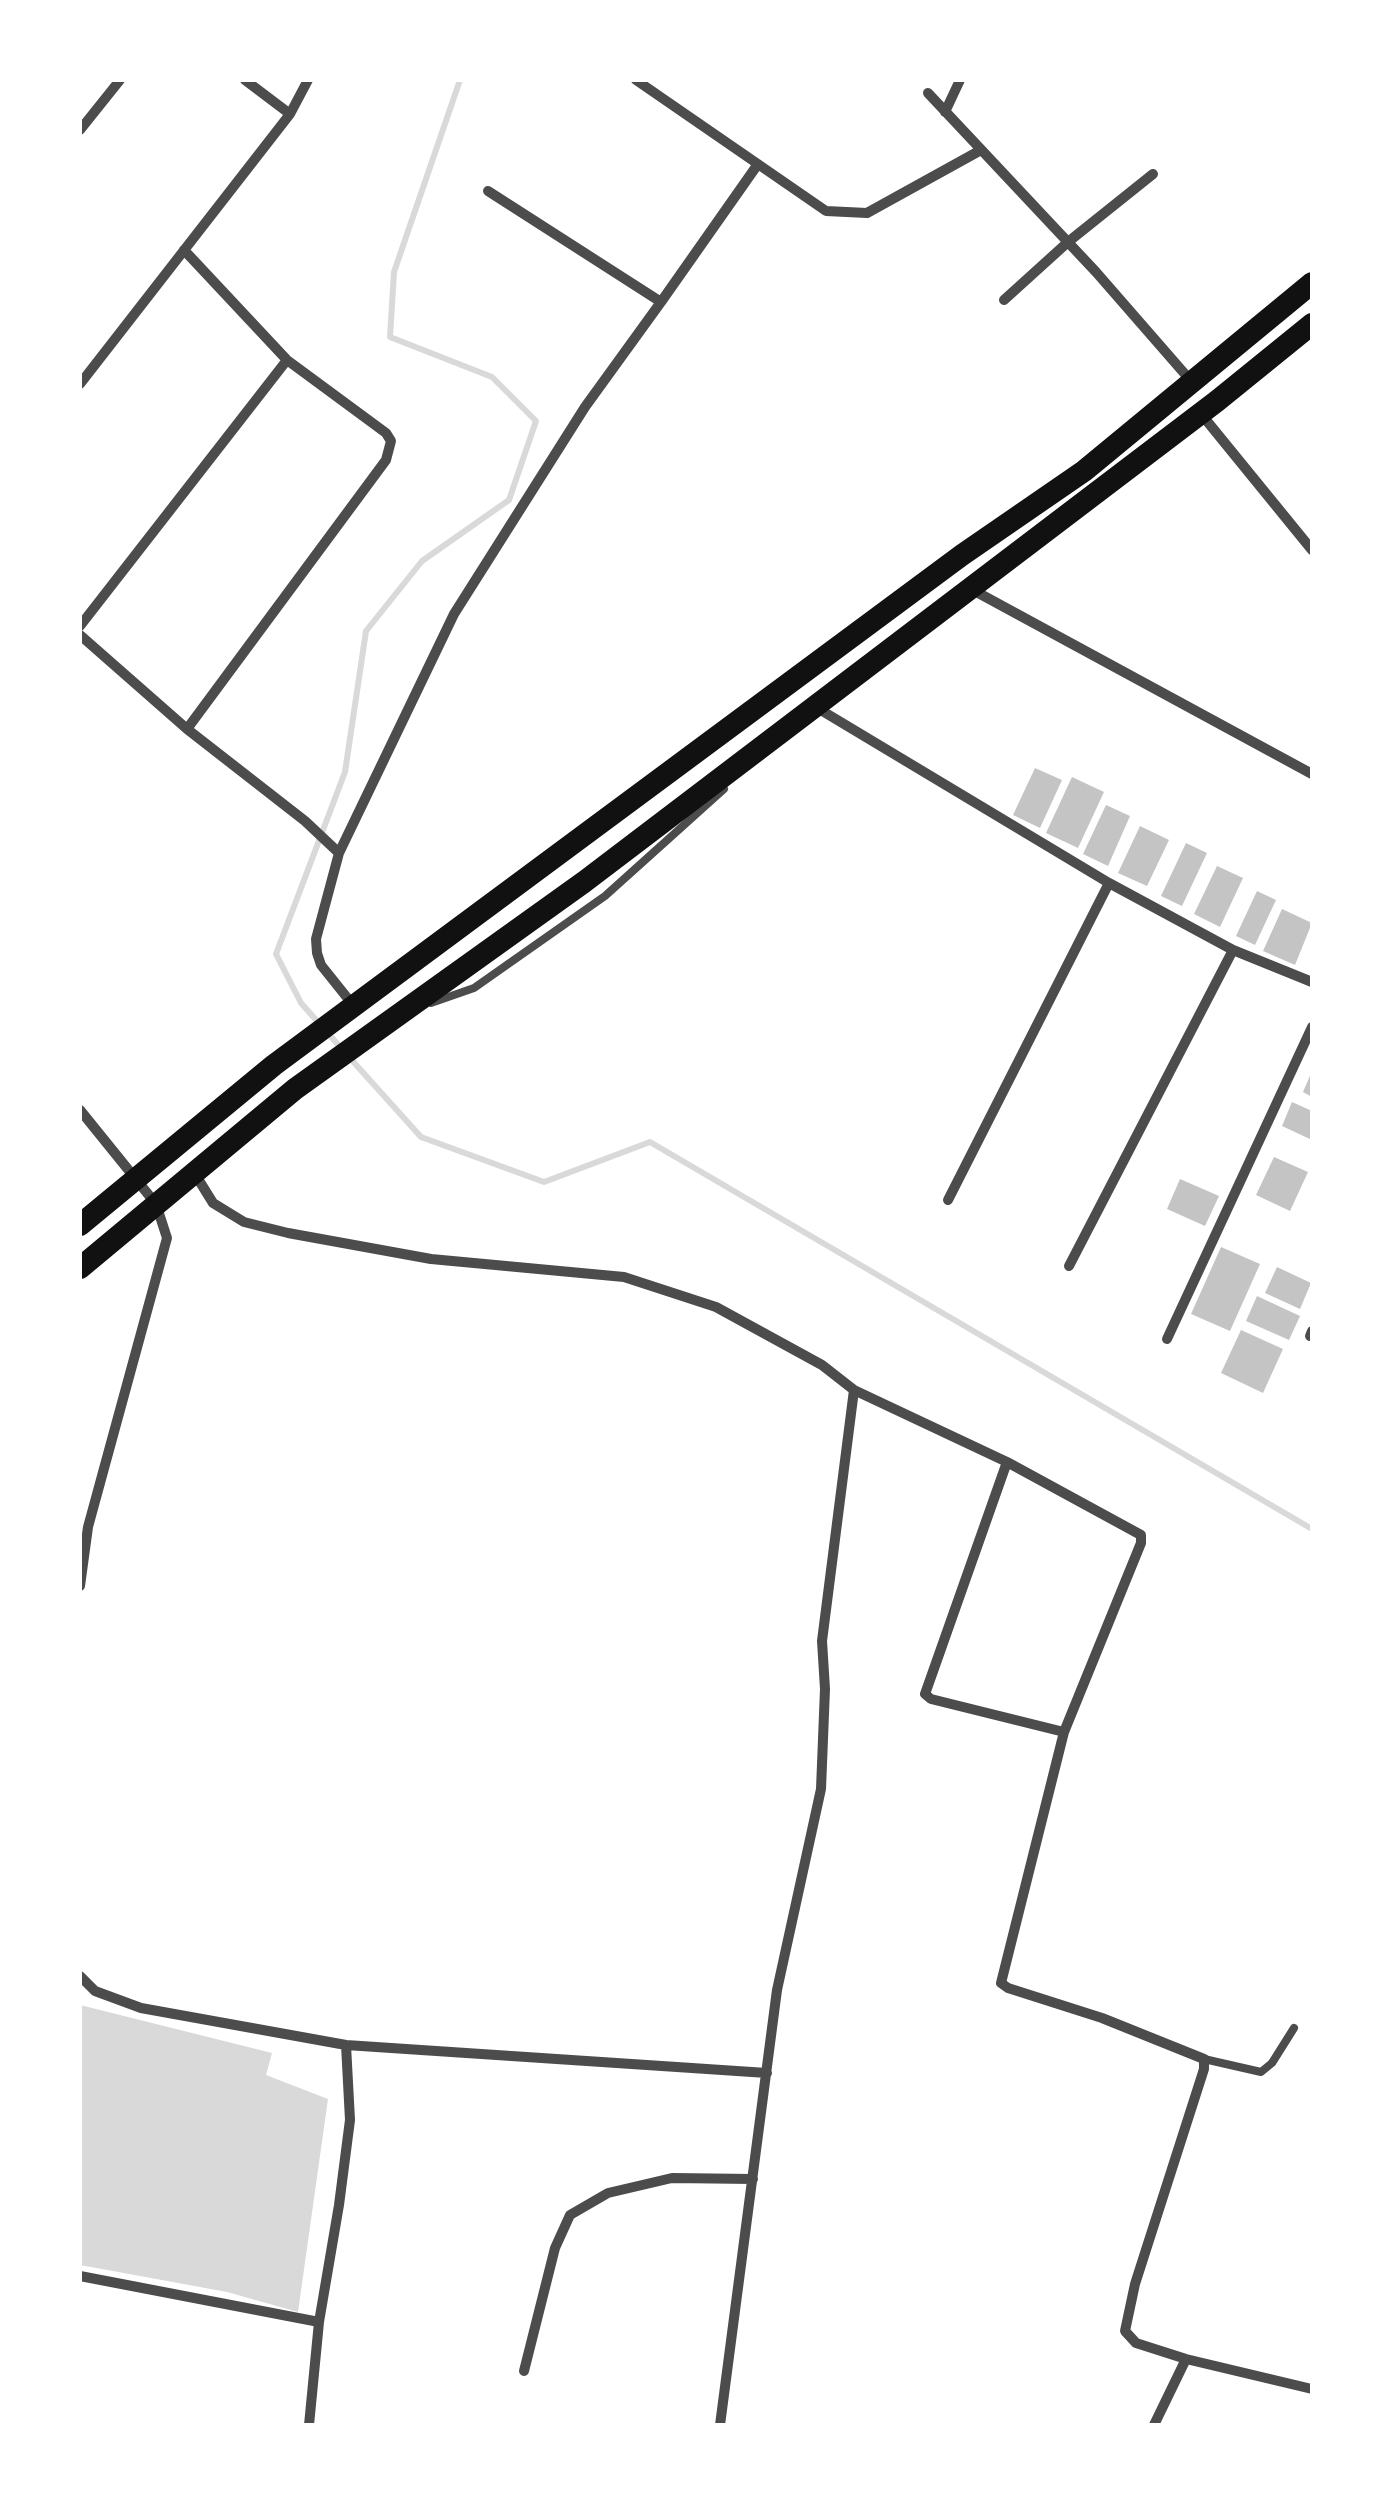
<!DOCTYPE html>
<html>
<head>
<meta charset="utf-8">
<style>
  body { margin:0 }
  #map { position:relative; width:1392px; height:2505px; overflow:hidden; background:#fff; font-family:Jost,sans-serif }
  canvas { display:block }
  .frame { position:absolute; inset:0; border:82px solid #fff; pointer-events:none }
</style>
</head>
<body>
<div id="map">
<canvas width="1392" height="2505"></canvas>
<div class="frame"></div>
</div>
<script>
const ctx = document.querySelector('canvas').getContext('2d');
ctx.lineJoin = 'round';
function fill(path, color) { ctx.fillStyle = color; ctx.fill(path, 'evenodd'); }
const shape = rows => new Path2D(rows.map(r => 'M' + r).join(''));
function trace(path, color, width, dash) { ctx.strokeStyle = color; ctx.lineWidth = width; ctx.lineCap = dash ? 'butt' : 'round'; ctx.setLineDash(dash || []); ctx.stroke(path); }
fill(shape([
  [80,2005,272,2053,266,2075,328,2099,298,2312,227,2292,80,2265]
]), '#d9d9d9');
trace(shape([
  [341,1048,301,1003,276,954,345,772,366,631,422,561,509,500,536,421,492,377,390,337,394,272,460,80],
  [349,1057,421,1137,544,1182,650,1142,1312,1529]
]), '#d9d9d9', 6);
fill(shape([
  [1035,768,1062,780,1040,828,1013,815],
  [1072,777,1104,792,1078,848,1046,833],
  [1106,805,1130,816,1108,866,1083,854],
  [1140,826,1169,840,1147,886,1118,873],
  [1186,843,1207,853,1182,906,1161,896],
  [1217,866,1243,878,1220,927,1194,914],
  [1257,891,1276,900,1255,945,1236,936],
  [1282,909,1312,923,1295,965,1263,951],
  [1312,1071,1312,1097,1303,1092],
  [1292,1102,1312,1111,1312,1140,1282,1126],
  [1274,1157,1308,1172,1290,1211,1256,1195],
  [1180,1179,1219,1196,1205,1226,1167,1209],
  [1221,1247,1260,1264,1230,1331,1191,1314],
  [1277,1267,1311,1283,1300,1309,1265,1293],
  [1257,1296,1300,1316,1289,1340,1246,1321],
  [1241,1330,1283,1349,1263,1393,1221,1373]
]), '#c4c4c4');
trace(shape([
  [431,1003,474,988,605,896,724,789],
  [1204,2059,1261,2072,1272,2063,1294,2028]
]), '#4c4c4c', 8);
trace(shape([
  [636,80,826,211,867,213,981,150],
  [928,93,1096,272,1191,381],
  [945,112,960,80],
  [290,114,308,80],
  [80,130,120,80],
  [488,191,661,302,758,164],
  [184,250,287,360,386,433,391,441,386,460,187,729],
  [1004,300,1068,242,1153,174],
  [80,384,290,114,245,80],
  [1202,415,1312,550],
  [971,589,1312,774],
  [80,626,287,360],
  [80,635,187,729,305,821,339,853,316,939,317,953,321,965,353,1005],
  [814,706,1109,883,1233,950,1312,982],
  [339,853,454,614,585,407,661,302],
  [80,1110,156,1204,167,1238,88,1527,80,1586],
  [195,1174,213,1203,244,1222,288,1233,431,1259,624,1277,716,1307,822,1365,854,1390,822,1641,825,1689,821,1789,777,1990,720,2425],
  [948,1200,1109,883],
  [1069,1266,1233,950],
  [1310,1336,1312,1331],
  [1167,1339,1312,1027],
  [854,1390,1007,1462,1141,1535,1141,1543,1064,1732,1001,1983,1008,1988,1102,2018,1204,2059,1204,2069,1135,2284,1125,2331,1136,2343,1186,2359,1312,2389],
  [1007,1462,925,1694,931,1699,1064,1732],
  [80,1976,95,1991,141,2008,346,2045,767,2073],
  [80,2276,319,2322],
  [524,2371,555,2248,570,2215,608,2193,672,2178,753,2179],
  [309,2425,319,2322,339,2205,350,2120,346,2045],
  [1154,2425,1186,2359]
]), '#4c4c4c', 10);
trace(shape([
  [80,1225,274,1065,962,555,1084,471,1312,283],
  [80,1268,295,1089,584,882,1217,401,1312,324]
]), '#111', 22);
</script>
</body>
</html>
